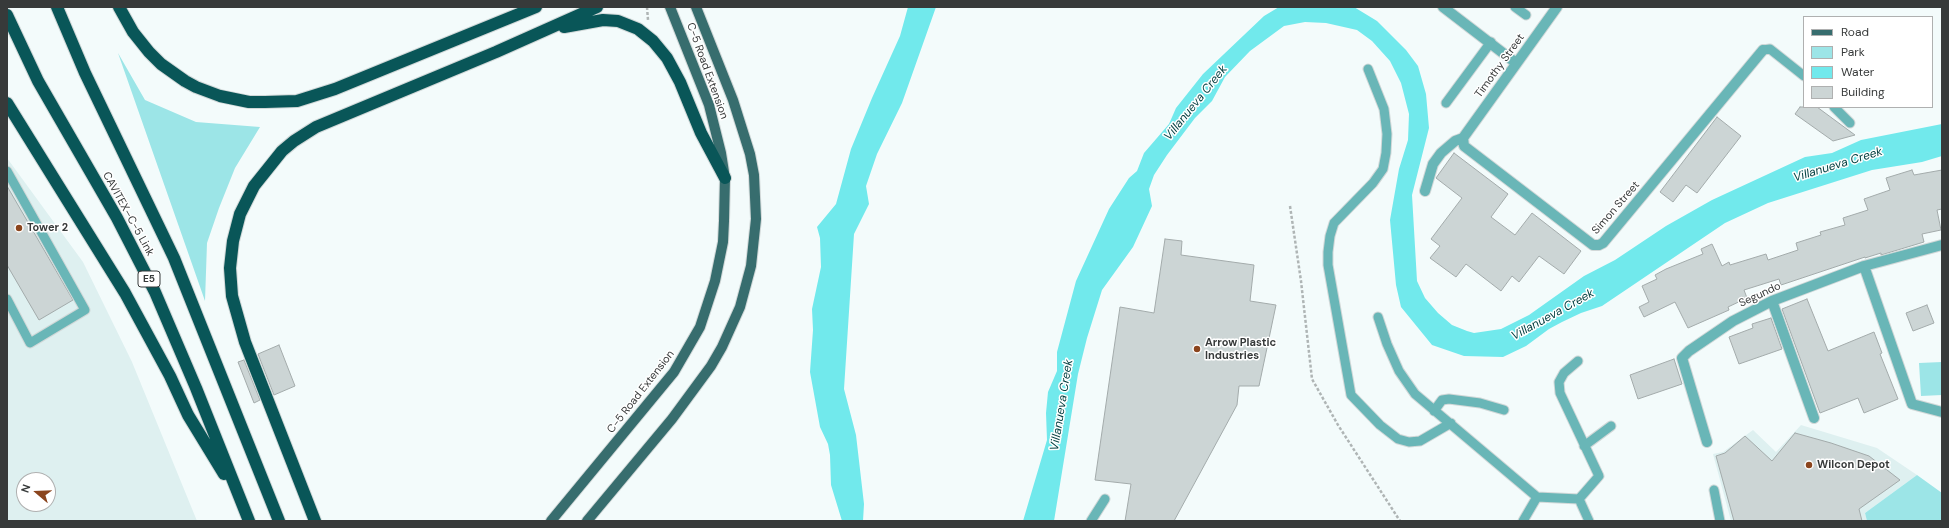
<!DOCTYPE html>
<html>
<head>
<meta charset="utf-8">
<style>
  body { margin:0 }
  #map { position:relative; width:1949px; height:528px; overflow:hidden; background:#f3fbfb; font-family:"DM Sans",sans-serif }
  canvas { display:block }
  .frame { position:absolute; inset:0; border:8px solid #373a3a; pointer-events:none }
  .legend { position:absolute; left:1803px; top:16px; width:130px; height:92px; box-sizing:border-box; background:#fff; border:1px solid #afb0b0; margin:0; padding:5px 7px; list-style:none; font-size:12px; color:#373a3a }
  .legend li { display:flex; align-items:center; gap:8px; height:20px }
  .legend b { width:20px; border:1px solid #afb0b0 }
  .north { position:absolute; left:16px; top:472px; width:40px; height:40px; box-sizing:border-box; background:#fff; border:1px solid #afb0b0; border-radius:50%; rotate:289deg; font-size:11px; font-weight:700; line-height:16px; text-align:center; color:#373a3a }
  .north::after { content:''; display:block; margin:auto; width:14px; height:18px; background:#8b451e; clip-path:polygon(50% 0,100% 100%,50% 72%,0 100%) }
</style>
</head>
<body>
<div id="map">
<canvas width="1949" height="528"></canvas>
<div class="frame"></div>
<ul class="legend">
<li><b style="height:5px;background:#376d6e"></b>Road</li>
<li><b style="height:11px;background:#9ce5e7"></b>Park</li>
<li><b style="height:11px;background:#71e9ec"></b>Water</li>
<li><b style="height:11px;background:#ccd5d5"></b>Building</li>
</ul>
<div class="north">N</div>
</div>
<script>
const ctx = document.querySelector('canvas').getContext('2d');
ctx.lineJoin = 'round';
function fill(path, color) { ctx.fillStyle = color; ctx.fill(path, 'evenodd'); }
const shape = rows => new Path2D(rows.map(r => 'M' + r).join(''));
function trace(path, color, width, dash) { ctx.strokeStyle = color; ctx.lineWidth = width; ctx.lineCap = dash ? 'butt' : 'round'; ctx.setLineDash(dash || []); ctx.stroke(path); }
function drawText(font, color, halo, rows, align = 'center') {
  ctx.font = font + ' "DM Sans",sans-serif'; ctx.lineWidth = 3; ctx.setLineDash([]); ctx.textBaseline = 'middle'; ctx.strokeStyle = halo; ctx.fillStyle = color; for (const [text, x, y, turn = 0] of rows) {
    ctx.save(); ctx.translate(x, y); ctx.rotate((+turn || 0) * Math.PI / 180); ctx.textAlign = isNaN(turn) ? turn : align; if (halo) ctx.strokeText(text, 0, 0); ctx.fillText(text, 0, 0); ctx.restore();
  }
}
fill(shape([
  [7,158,83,262,132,362,197,521,7,521],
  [24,480,48,480,48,504,24,504],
  [1801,425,1877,448,1917,475,1865,513,1867,521,1731,521,1713,454,1723,452,1753,430,1776,452]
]), '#def0f0');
fill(shape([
  [118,53,145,100,196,122,260,127,235,168,219,208,207,243,205,301],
  [1942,362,1942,395,1921,396,1919,363],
  [1917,475,1942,493,1942,521,1867,521,1865,513]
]), '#9ce5e7');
fill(shape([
  [908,7,936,7,902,103,877,154,866,186,869,204,854,234,844,389,856,435,864,504,863,521,842,521,831,485,830,455,828,444,820,427,810,372,813,330,812,309,821,267,820,238,817,227,836,204,851,149,872,98,900,36],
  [1279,7,1354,7,1377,21,1406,50,1418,66,1426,94,1429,128,1412,195,1417,281,1425,298,1438,313,1452,325,1467,331,1474,333,1501,329,1529,315,1584,276,1615,260,1666,226,1712,200,1805,157,1832,153,1861,140,1942,124,1942,156,1922,162,1872,170,1768,203,1725,223,1602,306,1581,313,1562,322,1549,329,1526,346,1503,357,1464,356,1432,345,1401,307,1396,285,1390,220,1399,169,1408,140,1409,114,1401,83,1390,61,1372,41,1357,30,1326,23,1305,22,1284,26,1250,51,1225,77,1212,101,1195,118,1167,155,1154,175,1149,189,1152,206,1133,247,1102,290,1087,338,1078,374,1054,521,1023,521,1047,440,1046,413,1048,392,1057,371,1057,352,1076,281,1109,209,1129,178,1137,171,1144,153,1169,124,1176,108,1203,74,1264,16]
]), '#71e9ec');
const building = shape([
  [1800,107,1817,107,1855,135,1833,141,1795,114,1800,107],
  [1717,117,1741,136,1697,193,1686,185,1673,202,1660,192,1717,117],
  [1454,153,1508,194,1491,217,1515,235,1532,213,1581,251,1564,274,1539,256,1519,282,1512,276,1501,291,1466,264,1456,277,1430,258,1440,246,1431,239,1462,198,1436,178,1454,153],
  [1912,170,1914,175,1942,170,1942,209,1937,210,1941,230,1922,234,1924,242,1881,255,1881,253,1865,258,1865,257,1781,285,1779,279,1744,290,1747,298,1728,307,1729,310,1688,328,1675,302,1644,317,1639,307,1649,302,1642,286,1657,279,1655,275,1666,269,1703,254,1701,249,1712,244,1722,266,1729,262,1730,265,1766,254,1768,260,1798,250,1796,243,1821,235,1820,232,1845,225,1843,218,1868,210,1864,199,1890,190,1886,178,1912,170],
  [7,186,73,300,39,320,7,265,7,186],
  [1165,239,1182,241,1181,255,1254,265,1250,301,1276,305,1259,386,1239,386,1237,405,1174,521,1125,521,1131,484,1095,480,1120,307,1154,313,1165,239],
  [1807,299,1828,351,1874,332,1882,353,1880,354,1898,399,1864,413,1858,398,1820,413,1782,309,1807,299],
  [1927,305,1934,323,1913,331,1906,313,1927,305],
  [1771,318,1782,349,1739,364,1729,337,1753,328,1752,324,1771,318],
  [279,345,295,386,274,395,258,354,279,345],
  [1674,359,1682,384,1638,399,1630,375,1674,359],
  [244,360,260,400,254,403,238,362,244,360],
  [1795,433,1831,443,1869,456,1900,480,1859,509,1862,521,1734,521,1716,456,1725,453,1745,436,1772,461,1795,433]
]);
fill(building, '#ccd5d5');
trace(building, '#a3abab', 1);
const service = shape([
  [1515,7,1526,15],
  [1763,50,1770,49,1804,76],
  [1368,69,1384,109,1387,134,1386,153,1383,169,1373,183,1334,223,1330,236,1328,252,1328,265,1351,395,1380,425,1398,439,1409,442,1420,441,1451,423],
  [1446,103,1491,42],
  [1834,107,1850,123],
  [7,171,85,310,30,343,7,299],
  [1378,317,1387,344,1399,371,1415,394,1537,497,1579,499,1589,521],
  [1578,361,1564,373,1559,382,1560,393,1599,476,1579,499],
  [1434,411,1442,400,1449,399,1480,403,1504,410],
  [1584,446,1611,426],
  [1714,490,1720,521],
  [1091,521,1105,499],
  [1523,521,1537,497]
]);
const minor = shape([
  [1443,7,1516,63],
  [1463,138,1464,146,1593,245,1599,245,1603,243,1763,50],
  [1463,138,1557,7],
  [1425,191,1433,164,1441,153,1455,141,1463,138],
  [1864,266,1912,404,1942,412],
  [1772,301,1814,418],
  [1707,442,1682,358,1689,351,1733,321,1772,301,1864,266,1942,245]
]);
const primary = shape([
  [551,521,674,372,700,327,715,281,723,242,724,221,725,178,721,153,709,105,670,7],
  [587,521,672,419,711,366,722,347,740,307,751,266,756,219,754,175,750,154,733,100,696,7]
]);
const motorway = shape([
  [57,7,85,73,174,258,279,521],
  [119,7,133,32,149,52,161,64,185,81,196,87,220,96,249,102,265,102,297,101,335,89,536,7],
  [7,15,38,81,117,218,155,292,196,388,249,521],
  [564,27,603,20,618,21,638,29,653,41,667,58,680,82,701,133,725,178],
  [7,103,125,293,170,376,188,415,224,474],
  [315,521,245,342,232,296,230,268,233,241,240,214,254,186,282,151,294,141,316,127,496,52,597,7]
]);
trace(service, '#d1d8d8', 11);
trace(minor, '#d1d8d8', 12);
trace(primary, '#d1d8d8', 12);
trace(motorway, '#d1d8d8', 14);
trace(shape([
  [647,7,648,20],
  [1290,206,1301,281,1312,379,1338,425,1400,521]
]), '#afb5b5', 2.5, [3, 2]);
trace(service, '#69b6b7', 9);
trace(minor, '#69b6b7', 10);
trace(primary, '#376d6e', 10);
trace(motorway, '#095658', 12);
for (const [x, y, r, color] of [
  [19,228,4,"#8b451e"],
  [1197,349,4,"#8b451e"],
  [1809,465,4,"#8b451e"]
]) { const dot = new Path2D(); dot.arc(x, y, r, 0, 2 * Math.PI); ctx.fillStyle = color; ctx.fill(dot); trace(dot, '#fff', 1.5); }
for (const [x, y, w] of [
  [149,279,22]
]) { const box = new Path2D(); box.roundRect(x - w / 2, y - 8, w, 16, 3); ctx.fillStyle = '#fff'; ctx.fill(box); trace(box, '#373a3a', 1); }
drawText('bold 10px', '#373a3a', null, [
  ["E5",149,279]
]);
drawText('11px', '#373a3a', '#fff', [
  ["Timothy Street",1500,66,-54],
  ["C-5 Road Extension",707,71,70],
  ["Simon Street",1616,208,-49],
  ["CAVITEX–C-5 Link",128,214,61],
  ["Segundo",1760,295,-25],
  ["C-5 Road Extension",641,392,-52]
]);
drawText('bold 11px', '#373a3a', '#fff', [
  ["Tower 2",27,228],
  ["Arrow Plastic",1205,343],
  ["Industries",1205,356],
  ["Wilcon Depot",1817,465]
], 'left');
drawText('italic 12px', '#013e3f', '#fff', [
  ["Villanueva Creek",1196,103,-51],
  ["Villanueva Creek",1838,165,-17],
  ["Villanueva Creek",1553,315,-29],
  ["Villanueva Creek",1062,405,-81]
]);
</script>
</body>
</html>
